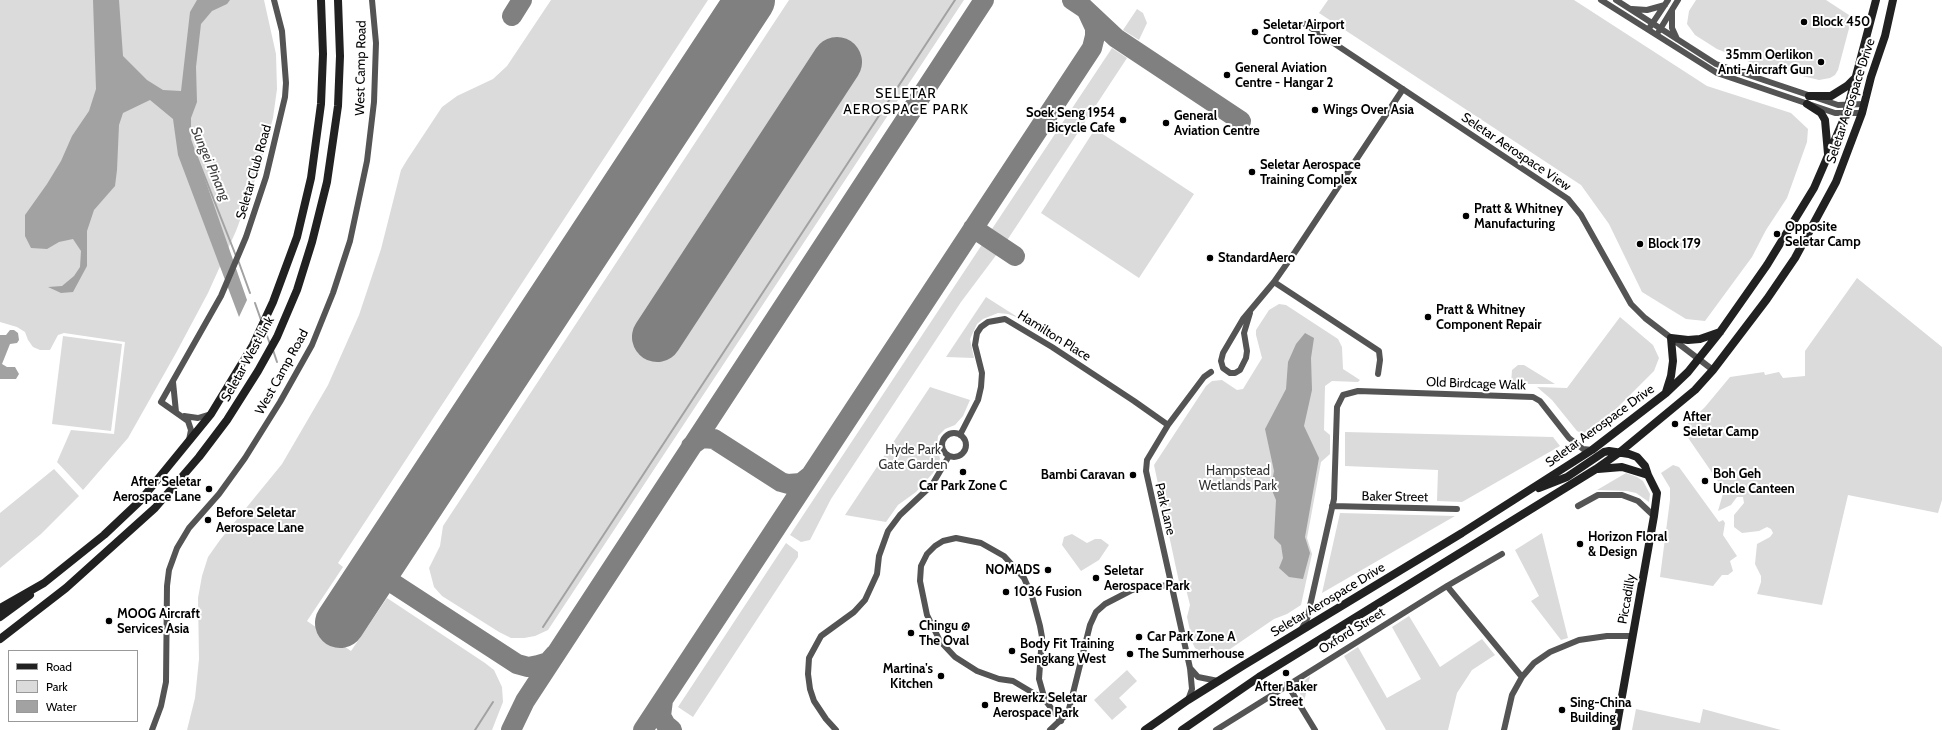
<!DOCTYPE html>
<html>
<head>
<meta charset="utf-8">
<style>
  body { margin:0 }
  #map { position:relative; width:1942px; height:730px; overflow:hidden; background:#fff; font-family:Cabin,sans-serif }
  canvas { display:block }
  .legend { position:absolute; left:8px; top:650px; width:130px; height:72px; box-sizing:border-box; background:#fff; border:1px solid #999; margin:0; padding:5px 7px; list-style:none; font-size:12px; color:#000 }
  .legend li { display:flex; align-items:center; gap:8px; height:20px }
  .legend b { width:20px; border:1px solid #999 }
</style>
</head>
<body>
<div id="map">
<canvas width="1942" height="730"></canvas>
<ul class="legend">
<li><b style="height:5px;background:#212121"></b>Road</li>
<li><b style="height:11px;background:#dbdbdb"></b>Park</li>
<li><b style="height:11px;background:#a2a2a2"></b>Water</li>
</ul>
</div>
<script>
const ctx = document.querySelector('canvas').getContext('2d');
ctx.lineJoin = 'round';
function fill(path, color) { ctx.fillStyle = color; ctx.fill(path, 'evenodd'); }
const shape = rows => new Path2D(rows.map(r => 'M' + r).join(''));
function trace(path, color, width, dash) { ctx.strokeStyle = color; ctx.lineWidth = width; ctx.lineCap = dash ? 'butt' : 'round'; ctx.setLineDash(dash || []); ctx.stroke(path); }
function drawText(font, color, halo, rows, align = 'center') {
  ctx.font = font + ' Cabin,sans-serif'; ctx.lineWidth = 4; ctx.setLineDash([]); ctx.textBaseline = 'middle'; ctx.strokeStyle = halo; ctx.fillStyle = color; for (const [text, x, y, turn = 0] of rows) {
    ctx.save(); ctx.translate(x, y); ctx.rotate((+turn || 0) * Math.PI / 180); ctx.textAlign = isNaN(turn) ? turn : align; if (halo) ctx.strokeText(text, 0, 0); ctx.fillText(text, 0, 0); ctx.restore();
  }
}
fill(shape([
  [0,0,264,0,276,54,277,89,273,118,259,169,236,231,208,293,176,353,128,438,83,490,57,462,71,430,114,434,125,342,64,333,58,335,50,350,40,350,33,347,28,340,25,332,17,327,0,322],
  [551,0,708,0,338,563,343,567,307,621,351,651,387,598,485,663,494,670,502,687,503,702,492,730,187,730,195,698,199,659,198,598,202,576,208,557,220,540,282,464,328,385,359,315,381,249,401,170,407,160,442,107,457,96,493,79,507,66],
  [789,0,964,0,548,630,535,636,524,638,511,638,499,632,442,596,434,587,429,568,440,546,443,526],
  [1328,0,1574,0,1707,86,1791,113,1808,129,1807,142,1787,198,1766,230,1752,257,1705,321,1686,319,1642,292,1609,224,1581,185,1319,13],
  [1696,0,1826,0,1852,17,1838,70,1835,75,1830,78,1819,80,1757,65,1717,49,1695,35,1687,24,1689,11],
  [1137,9,1143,13,1147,23,1139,40,1123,30],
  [1112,48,1127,58,1004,245,988,235],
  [1095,129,1194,194,1139,278,1041,213],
  [985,240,1000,250,961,302,831,499,810,540,801,542,790,535],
  [1857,278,1942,347,1942,500,1938,513,1848,495,1822,605,1757,594,1761,582,1761,576,1755,564,1757,544,1770,537,1773,533,1771,529,1767,527,1759,531,1742,533,1734,527,1734,515,1744,503,1743,497,1737,497,1731,505,1718,511,1724,490,1682,429,1705,407,1730,377,1764,372,1765,375,1779,372,1783,378,1805,376,1805,351],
  [986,297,1019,318,1008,314,998,313,983,319,977,324,970,339,974,358,946,357],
  [1279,304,1286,305,1338,339,1342,347,1343,369,1360,380,1358,382,1332,381,1325,386,1324,430,1330,435,1330,454,1321,462,1307,538,1312,554,1301,605,1287,614,1274,619,1214,660,1195,648,1193,644,1187,617,1190,605,1186,589,1179,582,1154,465,1206,386,1212,381,1222,380,1237,390,1243,389,1262,358,1256,335,1256,330,1269,310],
  [1620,317,1653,345,1659,358,1654,371,1617,408,1583,434,1577,431,1552,400,1537,387,1567,388],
  [63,336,122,344,111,431,52,424],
  [1518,365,1524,365,1555,384,1511,384,1512,370],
  [930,387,970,400,963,416,955,425,945,429,938,436,937,446,940,459,933,473,916,492,898,505,886,522,845,515],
  [1345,432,1553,437,1560,446,1462,502,1437,501,1438,470,1345,466],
  [1673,465,1679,467,1719,522,1723,520,1725,523,1723,535,1737,556,1730,561,1733,571,1728,575,1722,575,1713,586,1660,577,1670,500,1670,488,1661,473],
  [54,469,79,496,41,534,0,568,0,513],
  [1626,473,1637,477,1643,481,1650,494,1649,502,1636,493,1627,491,1597,490],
  [1340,513,1455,516,1322,593],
  [1542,533,1568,638,1561,640,1531,601,1539,596,1515,550],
  [1072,534,1087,543,1095,539,1101,539,1109,545,1099,560,1081,571,1062,545,1064,537],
  [786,543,798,552,798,557,693,717,678,707],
  [1409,616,1440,667,1482,639,1495,655,1472,670,1457,693,1448,730,1386,730,1344,656,1358,647,1387,698,1421,679,1392,627],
  [1127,670,1137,681,1119,698,1127,707,1112,720,1094,700],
  [1310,676,1304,702,1297,687],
  [1636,709,1700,723,1703,709,1781,730,1632,730]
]), '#dbdbdb');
fill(shape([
  [93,0,119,0,123,56,147,80,163,90,181,91,190,12,197,0,230,0,227,4,212,11,201,24,196,67,197,102,191,118,191,139,247,300,239,317,178,155,173,119,150,100,123,113,119,125,117,170,115,186,94,210,87,231,87,266,73,292,61,293,48,287,62,286,74,276,80,267,81,251,73,239,59,242,47,249,31,248,25,236,25,215,47,184,61,161,72,136,89,111,96,89],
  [10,330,14,330,18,333,19,340,17,343,10,344,2,364,7,367,15,367,19,374,16,379,0,379,0,335,6,335],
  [1305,333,1314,338,1311,358,1312,390,1304,426,1319,458,1305,537,1310,553,1303,579,1289,577,1279,568,1283,558,1281,545,1274,538,1276,500,1271,488,1274,471,1265,429,1286,389,1288,362,1296,344]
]), '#a2a2a2');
trace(shape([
  [195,152,236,256],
  [238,260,250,293],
  [255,303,261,320],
  [264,328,270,344],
  [273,350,277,362],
  [543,627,955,0],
  [475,730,493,702]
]), '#a2a2a2', 2);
trace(shape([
  [1072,0,1084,8,1116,38,1241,121],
  [512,16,522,0],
  [973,228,1015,256],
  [691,446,702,438,714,439,781,482,788,484,801,483,811,475],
  [374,571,517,664,528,667,538,665,548,662,555,654],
  [663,700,661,716,666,725,672,730],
  [511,730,525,701,984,0],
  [643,730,1092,48,1095,36,1095,28,1088,13]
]), '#808080', 20);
trace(shape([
  [657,337,837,62],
  [340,623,750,0]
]), '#808080', 50);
trace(shape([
  [1601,0,1717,73,1835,113,1862,113],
  [1616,0,1716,64,1838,105,1864,104],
  [1632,9,1647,10,1665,5],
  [1672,10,1672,28,1677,39],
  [1305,24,1568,199,1581,215,1631,304,1645,318,1713,370],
  [1650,27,1668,0],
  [1659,31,1678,0],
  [1274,282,1379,351,1380,360,1378,374],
  [1250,313,1244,333,1247,351,1246,358,1240,370,1235,373,1230,373,1223,368,1221,361,1223,353,1243,319,1274,282,1295,252,1403,89],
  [173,382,176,412],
  [184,416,198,418,211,414],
  '942 445a12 12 0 1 1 24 0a12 12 0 1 1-24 0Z',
  [960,435,978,400,981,387,982,373,975,345,977,333,981,327,988,322,1005,319,1052,347,1134,401,1168,425],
  [189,440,191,430,188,421,161,402,221,296,246,237,266,177,285,97,286,83,282,31,274,0],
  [1332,506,1457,509],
  [1578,506,1598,495,1622,495,1638,501,1654,516],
  [1447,586,1522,677],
  [1301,630,1307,619,1334,499,1337,407,1343,395,1358,391,1533,397,1540,401,1569,438,1583,449,1592,450],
  [1190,668,1198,677,1218,681],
  [1287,684,1315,730],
  [1045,700,1039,679,1042,637,1040,626,1032,596,1024,578,1004,556,981,543,956,538,943,541,935,546,927,554,921,566,920,581,927,615,940,641,955,657,977,671,999,679,1013,681,1045,700,1061,721],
  [1188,700,1192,689,1190,668,1146,471,1147,460,1168,425,1204,377,1211,372],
  [152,730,161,706,166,682,167,586,169,570,177,548,189,528,219,494,245,458,280,402,312,345,333,293,350,241,367,161,374,102,376,43,372,0],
  [836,730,826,719,814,701,810,689,808,674,809,658,821,636,854,612,865,600,877,574,879,556,888,531,900,515,932,485,949,456],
  [1050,730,1068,713,1090,625,1096,612,1105,604,1132,590,1147,587,1171,585],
  [1216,730,1447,586,1502,554],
  [1504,730,1512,695,1522,677,1534,663,1550,652,1579,640,1607,636,1633,636]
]), '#545454', 6);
trace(shape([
  [1809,96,1831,96,1847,86,1854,79],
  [1807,104,1821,113,1825,120,1828,154],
  [1666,392,1671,376,1673,361,1671,338,1688,340,1700,339,1720,332],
  [1598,469,1622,467,1648,475,1657,493,1654,516,1616,730],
  [1539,488,1567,477,1604,452,1609,451,1629,454,1637,457,1645,466,1648,475],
  [0,608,44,583,104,535,140,501,211,414,253,345,273,302,297,237,311,178,321,104,323,54,321,0],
  [0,617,30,595],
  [0,639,66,588,155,508,199,457,227,420,258,371,277,337,297,290,312,242,327,182,338,106,340,56,338,0],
  [1145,730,1188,700,1244,665,1462,533,1592,450,1666,393,1688,372,1720,332,1767,265,1814,188,1846,114,1876,0],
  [1182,730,1259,677,1596,469,1620,452,1695,390,1713,370,1767,299,1795,258,1836,182,1862,113,1871,77,1885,36,1893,0]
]), '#212121', 8);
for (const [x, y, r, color] of [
  [1804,22,4,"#000"],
  [1255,32,4,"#000"],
  [1821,62,4,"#000"],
  [1227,75,4,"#000"],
  [1315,110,4,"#000"],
  [1123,120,4,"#000"],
  [1166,123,4,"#000"],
  [1252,172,4,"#000"],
  [1466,216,4,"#000"],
  [1777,234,4,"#000"],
  [1640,244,4,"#000"],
  [1210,258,4,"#000"],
  [1428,317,4,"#000"],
  [1675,424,4,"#000"],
  [963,472,4,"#000"],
  [1133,475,4,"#000"],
  [1705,481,4,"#000"],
  [209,489,4,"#000"],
  [208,520,4,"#000"],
  [1580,544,4,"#000"],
  [1048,570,4,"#000"],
  [1096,578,4,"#000"],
  [1006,592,4,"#000"],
  [109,621,4,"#000"],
  [911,633,4,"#000"],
  [1139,637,4,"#000"],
  [1012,651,4,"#000"],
  [1130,654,4,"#000"],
  [1286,673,4,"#000"],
  [941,676,4,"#000"],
  [985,705,4,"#000"],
  [1562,710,4,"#000"]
]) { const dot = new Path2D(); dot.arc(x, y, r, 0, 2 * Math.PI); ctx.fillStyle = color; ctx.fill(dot); trace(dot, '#fff', 1.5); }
drawText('bold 13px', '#000', '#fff', [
  ["Block 450",1812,22],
  ["Seletar Airport",1263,25],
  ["Control Tower",1263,40],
  ["35mm Oerlikon",1813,55,"right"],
  ["Anti-Aircraft Gun",1813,70,"right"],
  ["General Aviation",1235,68],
  ["Centre - Hangar 2",1235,83],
  ["Wings Over Asia",1323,110],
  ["Soek Seng 1954",1115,113,"right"],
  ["Bicycle Cafe",1115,128,"right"],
  ["General",1174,116],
  ["Aviation Centre",1174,131],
  ["Seletar Aerospace",1260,165],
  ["Training Complex",1260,180],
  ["Pratt & Whitney",1474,209],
  ["Manufacturing",1474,224],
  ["Opposite",1785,227],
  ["Seletar Camp",1785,242],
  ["Block 179",1648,244],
  ["StandardAero",1218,258],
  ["Pratt & Whitney",1436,310],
  ["Component Repair",1436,325],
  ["After",1683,417],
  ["Seletar Camp",1683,432],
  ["Boh Geh",1713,474],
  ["Uncle Canteen",1713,489],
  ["Bambi Caravan",1125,475,"right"],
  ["After Seletar",201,482,"right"],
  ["Aerospace Lane",201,497,"right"],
  ["Car Park Zone C",963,486,"center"],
  ["Before Seletar",216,513],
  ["Aerospace Lane",216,528],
  ["Horizon Floral",1588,537],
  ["& Design",1588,552],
  ["NOMADS",1040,570,"right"],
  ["Seletar",1104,571],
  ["Aerospace Park",1104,586],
  ["1036 Fusion",1014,592],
  ["MOOG Aircraft",117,614],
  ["Services Asia",117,629],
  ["Chingu @",919,626],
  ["The Oval",919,641],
  ["Car Park Zone A",1147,637],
  ["Body Fit Training",1020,644],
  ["Sengkang West",1020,659],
  ["The Summerhouse",1138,654],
  ["Martina's",933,669,"right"],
  ["Kitchen",933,684,"right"],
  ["After Baker",1286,687,"center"],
  ["Street",1286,702,"center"],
  ["Brewerkz Seletar",993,698],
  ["Aerospace Park",993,713],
  ["Sing-China",1570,703],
  ["Building",1570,718]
], 'left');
drawText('13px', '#000', '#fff', [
  ["West Camp Road",361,68,-89],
  ["Seletar Aerospace Drive",1851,101,-72],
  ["Seletar Aerospace View",1516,152,34],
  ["Seletar Club Road",254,172,-74],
  ["Hamilton Place",1054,336,32],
  ["Seletar West Link",248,359,-61],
  ["West Camp Road",282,372,-61],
  ["Old Birdcage Walk",1476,384,2],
  ["Seletar Aerospace Drive",1600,426,-36],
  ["Baker Street",1395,497,1],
  ["Park Lane",1165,509,77],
  ["Piccadilly",1627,599,-80],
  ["Seletar Aerospace Drive",1328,600,-31],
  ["Oxford Street",1352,631,-32]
]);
drawText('13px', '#323232', '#fff', [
  ["Hyde Park",913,450],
  ["Gate Garden",913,465],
  ["Hampstead",1238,471],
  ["Wetlands Park",1238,486]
]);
ctx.letterSpacing = '1px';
drawText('14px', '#000', '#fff', [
  ["SELETAR",906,94],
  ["AEROSPACE PARK",906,110]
]);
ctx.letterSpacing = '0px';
drawText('italic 14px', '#434343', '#fff', [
  ["Sungei Pinang",210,164,67]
]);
</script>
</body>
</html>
